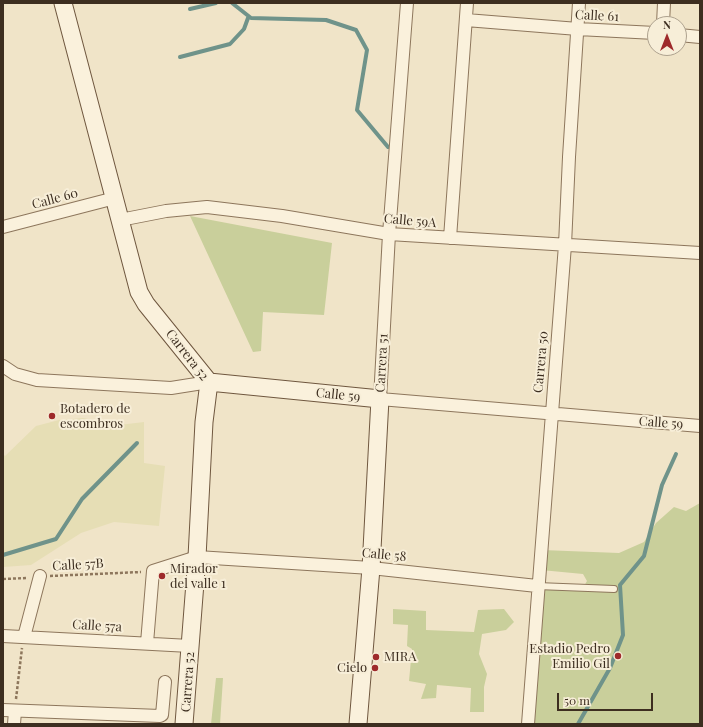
<!DOCTYPE html>
<html>
<head>
<meta charset="utf-8">
<style>
  body { margin:0 }
  #map { position:relative; width:703px; height:727px; overflow:hidden; background:#f0e4c8; font-family:"Playfair Display",serif }
  canvas { display:block }
  .frame { position:absolute; inset:0; border:4px solid #3d2e20; pointer-events:none }
  .north { position:absolute; left:647px; top:16px; width:40px; height:40px; box-sizing:border-box; background:#f7eed8; border:1px solid #ada18e; border-radius:50%; rotate:0deg; font-size:11px; font-weight:700; line-height:16px; text-align:center; color:#3d2e20 }
  .north::after { content:''; display:block; margin:auto; width:14px; height:18px; background:#9e2a2b; clip-path:polygon(50% 0,100% 100%,50% 72%,0 100%) }
  .scale { position:absolute; left:557px; top:693px; width:96px; height:18px; box-sizing:border-box; border:2px solid #3d2e20; border-top:0; padding-left:5px; font-size:12px; line-height:14px; white-space:nowrap; color:#3d2e20; -webkit-text-stroke:3px #f7eed8; paint-order:stroke }
</style>
</head>
<body>
<div id="map">
<canvas width="703" height="727"></canvas>
<div class="frame"></div>
<div class="north">N</div>
<div class="scale">50 m</div>
</div>
<script>
const ctx = document.querySelector('canvas').getContext('2d');
ctx.lineJoin = 'round';
function fill(path, color) { ctx.fillStyle = color; ctx.fill(path, 'evenodd'); }
const shape = rows => new Path2D(rows.map(r => 'M' + r).join(''));
function trace(path, color, width, dash) { ctx.strokeStyle = color; ctx.lineWidth = width; ctx.lineCap = dash ? 'butt' : 'round'; ctx.setLineDash(dash || []); ctx.stroke(path); }
function drawText(font, color, halo, rows, align = 'center') {
  ctx.font = font + ' "Playfair Display",serif'; ctx.lineWidth = 4; ctx.setLineDash([]); ctx.textBaseline = 'middle'; ctx.strokeStyle = halo; ctx.fillStyle = color; for (const [text, x, y, turn = 0] of rows) {
    ctx.save(); ctx.translate(x, y); ctx.rotate((+turn || 0) * Math.PI / 180); ctx.textAlign = isNaN(turn) ? turn : align; if (halo) ctx.strokeText(text, 0, 0); ctx.fillText(text, 0, 0); ctx.restore();
  }
}
fill(shape([
  [83,418,119,425,144,422,144,463,165,466,159,526,114,522,81,533,31,565,3,567,3,454,5,456,36,426,59,420]
]), '#e6deb5');
fill(shape([
  [190,216,332,243,324,315,263,312,261,351,253,352],
  [700,503,700,724,532,724,539,584,584,586,587,581,583,574,541,570,542,550,619,553,644,542,656,523,674,507,686,511],
  [393,609,426,611,426,630,474,632,478,610,504,609,514,622,506,630,482,634,479,654,487,674,484,687,484,712,470,712,471,688,437,685,436,698,421,699,426,684,409,681,412,649,407,646,408,625,393,624],
  [216,678,223,678,220,724,211,724]
]), '#c9cf9b');
trace(shape([
  [232,3,251,18,326,20,356,30,367,50,357,110,388,147],
  [190,9,216,3],
  [180,57,230,44,244,29,248,18],
  [3,555,56,539,82,499,137,443],
  [578,724,610,668,623,635,620,585,644,556,662,485,676,454]
]), '#6f938a', 4);
const lane = shape([
  [537,586,614,589]
]);
const street = shape([
  [407,3,389,234,380,399,700,426],
  [466,20,578,29,655,33],
  [663,24,664,3],
  [679,35,700,37],
  [120,220,166,211,207,207,282,216,389,234,700,253],
  [3,227,115,198],
  [450,238,467,3],
  [3,366,15,374,37,380,171,388,209,382],
  [3,636,190,646],
  [24,637,40,576],
  [147,643,153,571,197,557,371,568,537,586],
  [3,710,160,716,162,715,165,682],
  [14,724,15,711],
  [528,724,565,245,569,157,579,3]
]);
const secondary = shape([
  [63,3,139,292,146,304,209,382,204,422,197,557,184,724],
  [209,382,380,399,371,568,358,724]
]);
trace(lane, '#8d765c', 8);
trace(street, '#8d765c', 14);
trace(secondary, '#6f573f', 19);
trace(shape([
  [50,576,141,572],
  [3,579,27,578],
  [16,699,22,648]
]), '#8d765c', 2.5, [3, 2]);
trace(lane, '#faf1dc', 6);
trace(street, '#faf1dc', 12);
trace(secondary, '#faf1dc', 17);
for (const [x, y, r, color] of [
  [52,416,4,"#9e2a2b"],
  [162,576,4,"#9e2a2b"],
  [618,656,4,"#9e2a2b"],
  [376,657,4,"#9e2a2b"],
  [375,668,4,"#9e2a2b"]
]) { const dot = new Path2D(); dot.arc(x, y, r, 0, 2 * Math.PI); ctx.fillStyle = color; ctx.fill(dot); trace(dot, '#f7eed8', 1.5); }
drawText('13px', '#3d2e20', '#f7eed8', [
  ["Calle 61",597,16,3],
  ["Calle 60",55,199,-15],
  ["Calle 59A",410,221,5],
  ["Carrera 52",187,355,52],
  ["Carrera 50",541,362,-85],
  ["Carrera 51",382,363,-87],
  ["Calle 59",338,395,6],
  ["Calle 59",661,423,4],
  ["Calle 58",384,555,5],
  ["Calle 57B",78,565,-3],
  ["Calle 57a",97,626,3],
  ["Carrera 52",188,682,-86]
]);
drawText('13px', '#3d2e20', '#f7eed8', [
  ["Botadero de",60,409],
  ["escombros",60,424],
  ["Mirador",170,569],
  ["del valle 1",170,584],
  ["Estadio Pedro",610,649,"right"],
  ["Emilio Gil",610,664,"right"],
  ["MIRA",384,657],
  ["Cielo",367,668,"right"]
], 'left');
</script>
</body>
</html>
